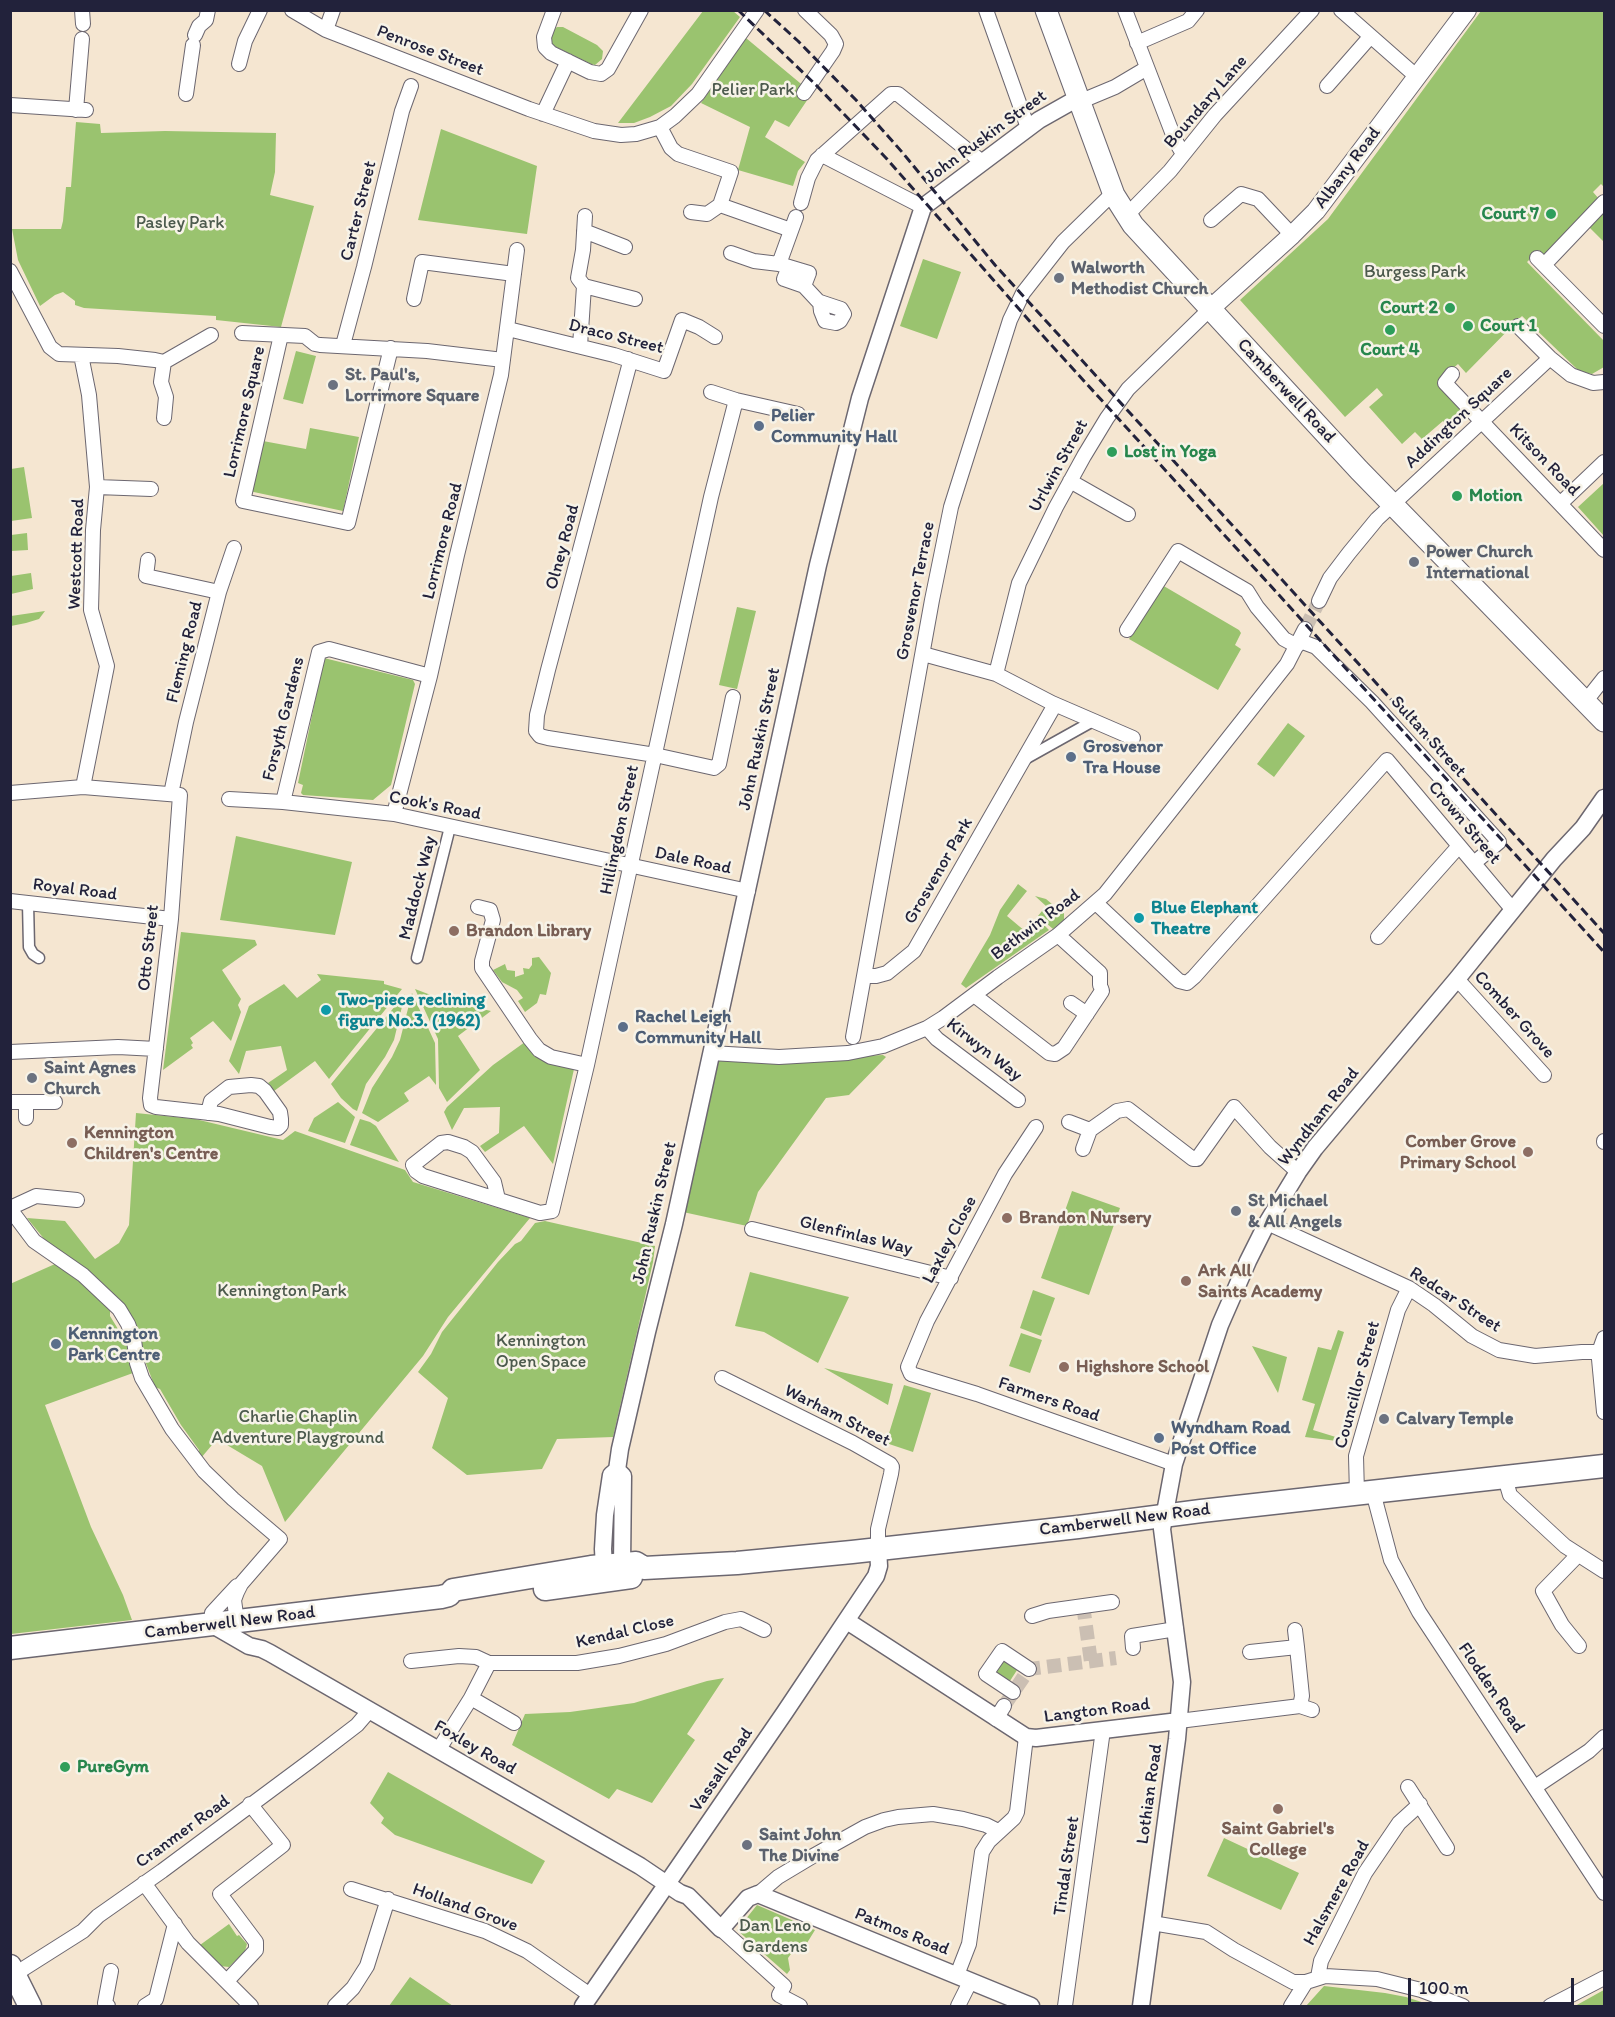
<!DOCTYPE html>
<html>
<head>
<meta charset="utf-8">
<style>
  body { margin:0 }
  #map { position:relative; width:1615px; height:2017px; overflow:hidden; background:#f5e6d1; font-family:Itim,sans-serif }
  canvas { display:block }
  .frame { position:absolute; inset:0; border:12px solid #22223b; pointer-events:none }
  .scale { position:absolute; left:1408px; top:1978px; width:166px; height:27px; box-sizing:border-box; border:3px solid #22223b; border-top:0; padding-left:8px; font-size:18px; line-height:21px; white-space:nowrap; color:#22223b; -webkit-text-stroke:4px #f7f3e8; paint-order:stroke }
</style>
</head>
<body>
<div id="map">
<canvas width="1615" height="2017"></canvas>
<div class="frame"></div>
<div class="scale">100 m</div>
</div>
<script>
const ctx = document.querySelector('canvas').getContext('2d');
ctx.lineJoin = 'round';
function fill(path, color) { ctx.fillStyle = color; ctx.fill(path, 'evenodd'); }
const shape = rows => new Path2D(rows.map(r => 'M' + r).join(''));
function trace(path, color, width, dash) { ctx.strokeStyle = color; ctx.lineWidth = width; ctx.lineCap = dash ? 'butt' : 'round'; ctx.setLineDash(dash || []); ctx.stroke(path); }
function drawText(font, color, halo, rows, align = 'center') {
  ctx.font = font + ' Itim,sans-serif'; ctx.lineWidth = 5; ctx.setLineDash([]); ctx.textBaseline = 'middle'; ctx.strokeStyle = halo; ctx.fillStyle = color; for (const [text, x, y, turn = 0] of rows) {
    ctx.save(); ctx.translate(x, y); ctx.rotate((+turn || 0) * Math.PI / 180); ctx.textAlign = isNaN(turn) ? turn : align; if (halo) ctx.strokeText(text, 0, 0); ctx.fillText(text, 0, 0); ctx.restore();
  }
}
fill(shape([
  [703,11,733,11,740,17,692,84,671,106,650,117,634,123,618,123],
  [1481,11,1604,11,1604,187,1601,184,1593,192,1599,199,1545,256,1539,250,1527,262,1604,341,1604,367,1592,374,1579,371,1522,316,1466,373,1458,364,1438,381,1469,415,1452,431,1443,421,1422,439,1415,432,1402,444,1369,407,1383,395,1377,388,1345,417,1240,300,1328,219],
  [557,27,563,27,597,45,603,51,602,59,595,65,591,64,552,45,550,33],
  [746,38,812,93,789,127,775,120,765,137,805,162,798,171,793,186,738,170,750,127,701,103],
  [76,122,100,124,101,133,165,131,276,133,275,172,270,195,314,206,281,327,216,320,216,316,84,308,75,305,75,301,63,292,55,295,40,306,18,260,12,229,61,229,63,221,66,187,71,187],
  [441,129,537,166,527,234,418,220],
  [1604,211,1604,242,1589,227],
  [923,259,961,272,937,339,900,326],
  [296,351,316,356,303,404,283,399],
  [310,428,359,437,343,511,249,491,263,441,306,449],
  [24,467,32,518,11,521,11,469],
  [1604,483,1604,536,1578,507],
  [27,533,28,550,11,551,11,535],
  [31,573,33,589,11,594,11,576],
  [1162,585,1239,630,1241,633,1235,645,1241,649,1218,690,1129,639],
  [737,607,756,611,737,689,719,685],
  [45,611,39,619,26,623,11,626,11,616],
  [324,658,413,680,415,684,391,785,373,800,303,795,301,793,303,785,298,783],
  [1288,723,1305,736,1274,777,1257,764],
  [236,836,352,862,335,935,220,920],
  [1018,884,1027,891,1007,916,1032,937,1043,924,1049,930,966,988,961,984,990,935,1000,910],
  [1035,896,1046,899,1058,909,1064,913,1064,920,1053,929,1038,916,1046,906],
  [181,932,255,940,257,945,222,970,241,999,238,1005,241,1012,231,1041,213,1021,190,1038,193,1043,191,1045,193,1048,163,1070],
  [539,957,551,973,546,995,540,994,537,1003,525,1012,518,1001,523,998,517,990,502,982,493,970,505,964,507,970,515,971,515,977,524,974,523,968,529,969,532,965,532,958],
  [317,974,384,981,384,984,402,989,329,1079,315,1061,274,1091,268,1083,287,1070,281,1046,246,1051,239,1074,229,1061,249,1006,284,984,297,998,321,980],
  [415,989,444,1000,491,1011,458,1036,480,1070,447,1102,439,1088,438,1039],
  [412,993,435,1043,436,1085,429,1076,404,1093,409,1101,378,1122,362,1113,372,1088,392,1057,400,1040],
  [405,994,394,1040,385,1057,366,1084,357,1111,353,1109,341,1098,331,1084],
  [525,1042,535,1057,568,1064,572,1066,574,1069,553,1164,524,1126,485,1152,480,1146,499,1133,500,1107,464,1108,452,1130,444,1112,447,1107,493,1065],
  [883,1055,886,1057,849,1095,826,1098,758,1192,747,1226,683,1212,714,1057,825,1058],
  [338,1102,355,1117,345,1143,308,1131,314,1118],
  [136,1113,195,1119,283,1140,295,1131,405,1170,413,1182,530,1218,448,1317,423,1356,285,1522,262,1466,217,1439,201,1458,198,1455,199,1450,181,1425,160,1389,155,1387,145,1361,136,1324,121,1301,94,1275,45,1240,27,1218,65,1221,95,1259,119,1243,129,1225],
  [360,1119,370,1122,376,1126,399,1162,350,1145],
  [1072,1191,1120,1208,1089,1295,1041,1278],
  [545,1221,655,1246,653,1262,613,1437,557,1439,542,1469,467,1475,432,1448,448,1398,418,1372,431,1354,442,1332,498,1262,515,1244,521,1241,535,1223],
  [55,1264,84,1285,110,1311,110,1316,129,1347,133,1373,45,1405,91,1527,123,1595,132,1620,11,1634,10,1284],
  [750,1272,849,1297,818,1363,764,1332,735,1326],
  [1033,1290,1055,1298,1041,1336,1020,1328],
  [1338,1330,1344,1332,1313,1430,1339,1438,1337,1441,1305,1437,1315,1404,1302,1400,1318,1347,1331,1350],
  [1021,1333,1042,1340,1030,1373,1009,1366],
  [1252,1346,1287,1357,1278,1393],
  [824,1368,893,1384,888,1405],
  [904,1385,931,1393,913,1452,886,1443],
  [1002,1655,1019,1667,1008,1684,991,1672],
  [724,1678,687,1734,695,1740,652,1803,617,1789,609,1799,512,1745,525,1714,570,1712,634,1703,707,1681],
  [388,1772,545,1861,532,1884,395,1835,381,1823,384,1818,370,1803],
  [1224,1838,1299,1873,1281,1910,1207,1876],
  [757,1905,815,1930,807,1943,796,1947,788,1958,790,1970,787,1974,737,1930],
  [229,1924,237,1936,239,1935,247,1944,245,1951,229,1967,220,1966,200,1945],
  [410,1977,453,2006,389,2006],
  [1324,1986,1385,1993,1406,1997,1434,2006,1306,2006],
  [1604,1990,1604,2006,1575,2006,1602,1991]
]), '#9ac36f');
trace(shape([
  [1305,629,1319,601],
  [1083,1605,1091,1662],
  [1004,1706,1029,1669,1116,1658]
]), '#cbbfb3', 14, [14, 7]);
const pedestrian = shape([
  [1025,759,1093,721],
  [28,903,29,947,33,954,39,958],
  [417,958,450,827]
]);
const minor = shape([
  [82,10,83,24],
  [292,10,326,30,529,109,594,131,621,135,636,134,660,127,675,116,698,94,757,10],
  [554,10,544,37,545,47,551,53,590,72,601,74,608,69,641,10],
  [986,10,1028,128],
  [1125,10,1175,140,1183,154],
  [1341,10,1416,76],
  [326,30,333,10],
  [195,35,199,26,206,20,208,10],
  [1137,43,1188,21,1197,10],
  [239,64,245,41,260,10],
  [1327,86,1370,37],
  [804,93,833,51,836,44,831,35,805,10],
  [186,94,193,45],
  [1079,102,1115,87,1147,68],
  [10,105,86,110],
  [76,110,82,39],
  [543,114,568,61],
  [660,127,671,148,678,154,731,172,720,205,791,230],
  [822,155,923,207],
  [801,203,808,178,817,160,891,94,898,94,982,162],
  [691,212,707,214,720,205],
  [585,216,583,250,578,278,584,286,635,299],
  [1126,216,1170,171,1215,115,1312,10],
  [796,217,779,264,809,273,804,286,818,301,820,302,841,309,844,314,840,321,836,323,825,321,821,311,820,302],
  [1211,220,1241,194,1258,199,1292,235],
  [584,231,625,247],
  [731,253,754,261,779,264],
  [1537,258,1604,326],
  [1544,265,1604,202],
  [789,267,784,279,804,286],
  [10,271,50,347,59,354,118,356,155,360,164,362,211,335],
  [414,299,422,262,514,274],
  [1518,326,1550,358,1571,375,1593,383,1604,382],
  [508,329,614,355,664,371,682,320,699,327,715,337],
  [242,333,305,336,315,344,320,345,427,351,503,360],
  [281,335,243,501,348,523,391,348],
  [343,345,364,267,402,111,411,86],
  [580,346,584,286],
  [81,355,89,395,97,487,93,530,91,610,107,666,83,787],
  [628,359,629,366,548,670,537,715,536,731,540,736,548,738,655,755,714,768,719,764,733,697],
  [164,362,161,382,166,397,164,418],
  [1452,374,1445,383,1604,550],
  [711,392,736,400,798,414],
  [1070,481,1128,514],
  [97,487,151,489],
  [1561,503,1604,462],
  [148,560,146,576,219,592,186,722,171,794],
  [219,592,234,548],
  [1319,601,1330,578,1349,553,1377,519,1550,358],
  [1127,630,1178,551,1247,591,1257,607,1284,639,1297,646],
  [1300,641,1316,647,1372,702,1499,842,1474,863],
  [996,674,1019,583,1056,507,1084,456,1107,418,1128,389,1210,309],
  [1585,702,1604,678],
  [1052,703,1133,738],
  [10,793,83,787,180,795,171,919,150,1098,151,1105,156,1107,219,1114,270,1127,278,1128,281,1125,281,1119,280,1112,265,1091,259,1086,251,1085,229,1087,211,1101,208,1113],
  [229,799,283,802,394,814,748,891],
  [283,802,319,652,329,649,430,676],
  [394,814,430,676,457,555,501,375,517,250],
  [10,901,171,919],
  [1096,903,1179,981,1187,983,1194,977,1387,760,1513,910],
  [478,907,490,910,493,920,482,961,482,968,530,1039,539,1050,551,1057,587,1065],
  [1058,935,1100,973,1100,985],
  [1378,937,1459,846],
  [865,976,876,976,887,973,914,951,1053,708,1052,703,996,674,923,654],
  [1457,979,1544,1075],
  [974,995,1049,1053,1055,1054,1064,1048,1102,991,1101,988],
  [1071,1003,1087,1014],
  [927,1028,937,1039,1018,1100],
  [853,1037,932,600,951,507,1010,320,1023,293,1063,242,1108,198,1114,195],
  [10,1052,118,1047,156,1049],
  [711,1053,779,1057,848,1053,883,1046,927,1028,943,1018,998,977,1058,935,1105,894,1287,664,1305,629],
  [10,1102,55,1102],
  [26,1118,26,1102],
  [1069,1122,1090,1130],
  [1036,1127,1005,1174,927,1321,908,1367,911,1374,977,1394,1174,1464],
  [1604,1141,1604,1142],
  [1083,1149,1090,1130,1117,1111,1128,1109,1193,1159,1197,1159,1234,1107,1270,1147,1298,1172],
  [498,1199,494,1182,472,1152,464,1147,448,1142,441,1143,413,1165,416,1171,423,1176,540,1213,552,1211,587,1065,711,497,736,400],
  [10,1208,36,1196,77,1200],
  [10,1209,34,1241,83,1275,119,1309,128,1324,134,1340,137,1363,142,1378,172,1429,204,1471,233,1499,280,1539,241,1584,237,1592,234,1600,237,1622],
  [1267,1223,1409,1288,1434,1305,1472,1336,1499,1350,1535,1356,1582,1352,1604,1352],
  [752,1229,951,1278],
  [1604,1338,1599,1352,1599,1359,1604,1412],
  [722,1378,853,1443,890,1464,892,1467,891,1474,878,1529,878,1549],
  [1505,1478,1510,1495,1565,1546,1604,1571],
  [1373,1492,1391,1560,1419,1612,1604,1893],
  [1357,1494,1356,1456,1398,1310,1409,1288],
  [1577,1556,1543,1591,1562,1625,1579,1646],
  [1032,1616,1048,1611,1112,1602],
  [211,1624,212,1613,237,1586],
  [1297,1647,1302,1696,1300,1706],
  [1133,1648,1132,1636,1176,1629],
  [1250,1652,1297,1647,1295,1630],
  [411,1661,459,1656,476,1657,489,1663,577,1663,619,1656,666,1644,725,1622,741,1619,764,1630],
  [1013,1692,986,1674,1002,1651,1029,1669],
  [471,1698,514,1723],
  [996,1719,1004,1706],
  [1179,1721,1300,1706,1312,1710],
  [439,1749,471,1698,489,1663],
  [1408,1787,1447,1848],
  [1535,1787,1589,1751,1604,1737],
  [144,1883,188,1943,251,2006],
  [351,1889,485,1931,527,1951,590,1995],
  [758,1894,778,1877,813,1856,865,1827,884,1820,898,1817,933,1814,963,1819,986,1825,998,1831],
  [1152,1923,1206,1932,1234,1950,1293,1982,1306,1982,1325,1976,1377,1979,1421,1990,1463,2006],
  [721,1929,784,1986,779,1995,800,2006],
  [13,1973,23,1969,83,1931,98,1916,162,1871,310,1761,357,1725,369,1711],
  [957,1975,969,1944,982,1852,989,1841,1014,1818,1017,1812,1026,1737],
  [1318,1977,1321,1961,1365,1873,1399,1823,1420,1804],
  [227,1981,256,1950,256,1942,220,1894,283,1845,250,1804],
  [108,2006,105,2003,111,1971],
  [145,2006,156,1999,175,1924],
  [335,2006,353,1988,367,1966,388,1899],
  [958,2006,970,1982],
  [1065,2006,1103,1730],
  [1291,2006,1306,1982],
  [1550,2006,1604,1978]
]);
const tertiary = shape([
  [617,1470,623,1476,622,1565],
  [611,1574,604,1567,603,1549,605,1515,611,1475,617,1470,620,1449,647,1332,674,1224,818,565,860,398,923,207,1039,120,1078,98],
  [847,1621,1026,1737,1036,1738,1179,1721],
  [211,1624,249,1646,262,1649,270,1653,640,1866,680,1893,688,1896,721,1929,748,1898,758,1894,1031,2006],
  [583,2006,785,1712,876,1576,879,1566,878,1549],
  [1141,2006,1177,1739,1182,1682,1162,1529,1174,1464,1220,1325,1248,1261,1267,1223,1298,1172,1315,1148,1457,979,1554,859,1583,828,1604,798]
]);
const secondary = shape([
  [1210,309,1292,235,1316,211,1467,10]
]);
const primary = shape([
  [1046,10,1114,195,1133,225,1359,470,1604,721]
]);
const trunk = shape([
  [545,1589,631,1577],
  [10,1648,441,1597,449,1595,453,1590,591,1567,636,1563,644,1568,737,1563,852,1552,1078,1527,1201,1511,1604,1466],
  [10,1966,30,2006]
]);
trace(pedestrian, '#6c6770', 13);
trace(minor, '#6c6770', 16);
trace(tertiary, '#6c6770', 19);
trace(secondary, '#6c6770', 20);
trace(primary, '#6c6770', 23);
trace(trunk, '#6c6770', 25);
trace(pedestrian, '#fff', 10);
trace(minor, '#fff', 14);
trace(tertiary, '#fff', 16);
trace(secondary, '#fff', 18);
trace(primary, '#fff', 21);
trace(trunk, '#fff', 22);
trace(shape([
  [738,10,816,85,886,158,1034,326,1604,952],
  [764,10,798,41,856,100,902,152,995,265,1604,933]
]), '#22223b', 3, [9, 4.5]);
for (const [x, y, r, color] of [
  [1551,214,6,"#2e9e5b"],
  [1059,278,6,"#6b7280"],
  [1450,308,6,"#2e9e5b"],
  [1468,326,6,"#2e9e5b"],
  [1390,330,6,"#2e9e5b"],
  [333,385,6,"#6b7280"],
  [759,426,6,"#5c6f8a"],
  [1112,452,6,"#2e9e5b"],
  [1457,496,6,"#2e9e5b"],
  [1414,562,6,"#6b7280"],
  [1071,757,6,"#5c6f8a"],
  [1139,918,6,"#0f9aa8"],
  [454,931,6,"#8d6e63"],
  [326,1010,6,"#0f9aa8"],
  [623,1027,6,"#5c6f8a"],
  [32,1078,6,"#6b7280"],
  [72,1143,6,"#8d6e63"],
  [1528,1152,6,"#8d6e63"],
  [1236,1211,6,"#6b7280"],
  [1007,1218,6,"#8d6e63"],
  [1186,1281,6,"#8d6e63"],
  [56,1344,6,"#5c6f8a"],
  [1064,1367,6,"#8d6e63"],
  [1384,1419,6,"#6b7280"],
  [1159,1438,6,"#5c6f8a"],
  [65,1767,6,"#2e9e5b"],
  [1278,1809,6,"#8d6e63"],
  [747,1845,6,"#6b7280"]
]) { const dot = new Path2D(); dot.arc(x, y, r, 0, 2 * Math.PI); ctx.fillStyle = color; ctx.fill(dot); trace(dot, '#f7f3e8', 2); }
drawText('18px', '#22223b', '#f7f3e8', [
  ["Penrose Street",430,51,21],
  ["Boundary Lane",1206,102,-49],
  ["John Ruskin Street",986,137,-36],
  ["Albany Road",1348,168,-53],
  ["Carter Street",359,211,-76],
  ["Draco Street",616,337,14],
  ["Camberwell Road",1286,391,47],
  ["Lorrimore Square",245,412,-77],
  ["Addington Square",1459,418,-43],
  ["Kitson Road",1544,460,46],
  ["Urlwin Street",1059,466,-61],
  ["Lorrimore Road",443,541,-76],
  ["Olney Road",563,547,-75],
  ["Westcott Road",77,554,-88],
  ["Grosvenor Terrace",916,591,-79],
  ["Fleming Road",185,652,-76],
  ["Forsyth Gardens",284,719,-76],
  ["Sultan Street",1428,737,48],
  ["John Ruskin Street",760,739,-78],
  ["Cook's Road",435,806,11],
  ["Crown Street",1464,823,50],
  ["Hillingdon Street",620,830,-78],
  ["Dale Road",693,861,12],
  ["Grosvenor Park",939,871,-60],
  ["Maddock Way",418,888,-76],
  ["Royal Road",75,890,7],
  ["Bethwin Road",1036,925,-37],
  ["Otto Street",149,948,-84],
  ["Comber Grove",1514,1015,48],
  ["Kirwyn Way",984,1050,38],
  ["Wyndham Road",1319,1117,-52],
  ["John Ruskin Street",655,1213,-77],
  ["Glenfinlas Way",856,1236,14],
  ["Laxley Close",950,1240,-62],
  ["Redcar Street",1455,1300,33],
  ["Councillor Street",1358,1385,-75],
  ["Farmers Road",1049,1400,19],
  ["Warham Street",837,1416,27],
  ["Camberwell New Road",1125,1520,-7],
  ["Camberwell New Road",230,1623,-7],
  ["Kendal Close",625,1632,-13],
  ["Flodden Road",1491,1688,56],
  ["Langton Road",1097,1711,-7],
  ["Foxley Road",475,1748,30],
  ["Vassall Road",722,1770,-56],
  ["Lothian Road",1150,1794,-82],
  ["Cranmer Road",183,1832,-36],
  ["Tindal Street",1067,1866,-82],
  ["Halsmere Road",1337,1893,-61],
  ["Holland Grove",465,1908,20],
  ["Patmos Road",902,1932,22]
]);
drawText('18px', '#4c5a4d', '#f7f3e8', [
  ["Pelier Park",753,90],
  ["Pasley Park",180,223],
  ["Burgess Park",1415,272],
  ["Kennington Park",282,1291],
  ["Kennington",541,1341],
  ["Open Space",541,1362],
  ["Charlie Chaplin",298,1417],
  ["Adventure Playground",298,1438],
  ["Dan Leno",775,1926],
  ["Gardens",775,1947]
]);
drawText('bold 18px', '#27864d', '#f7f3e8', [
  ["Court 7",1539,214,"right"],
  ["Court 2",1438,308,"right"],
  ["Court 1",1480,326],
  ["Court 4",1390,350,"center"],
  ["Lost in Yoga",1124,452],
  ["Motion",1469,496],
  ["PureGym",77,1767]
], 'left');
drawText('bold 18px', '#5b616d', '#f7f3e8', [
  ["Walworth",1071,268],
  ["Methodist Church",1071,289],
  ["St. Paul's,",345,375],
  ["Lorrimore Square",345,396],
  ["Power Church",1426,552],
  ["International",1426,573],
  ["Saint Agnes",44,1068],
  ["Church",44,1089],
  ["St Michael",1248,1201],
  ["& All Angels",1248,1222],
  ["Calvary Temple",1396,1419],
  ["Saint John",759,1835],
  ["The Divine",759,1856]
], 'left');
drawText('bold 18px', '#4e5e75', '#f7f3e8', [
  ["Pelier",771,416],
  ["Community Hall",771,437],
  ["Grosvenor",1083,747],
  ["Tra House",1083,768],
  ["Rachel Leigh",635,1017],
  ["Community Hall",635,1038],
  ["Kennington",68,1334],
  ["Park Centre",68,1355],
  ["Wyndham Road",1171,1428],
  ["Post Office",1171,1449]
], 'left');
drawText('bold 18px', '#0d838f', '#f7f3e8', [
  ["Blue Elephant",1151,908],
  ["Theatre",1151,929],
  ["Two-piece reclining",338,1000],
  ["figure No.3. (1962)",338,1021]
], 'left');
drawText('bold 18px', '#785e54', '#f7f3e8', [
  ["Brandon Library",466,931],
  ["Kennington",84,1133],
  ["Children's Centre",84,1154],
  ["Comber Grove",1516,1142,"right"],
  ["Primary School",1516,1163,"right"],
  ["Brandon Nursery",1019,1218],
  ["Ark All",1198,1271],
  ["Saints Academy",1198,1292],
  ["Highshore School",1076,1367],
  ["Saint Gabriel's",1278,1829,"center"],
  ["College",1278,1850,"center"]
], 'left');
</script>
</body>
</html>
